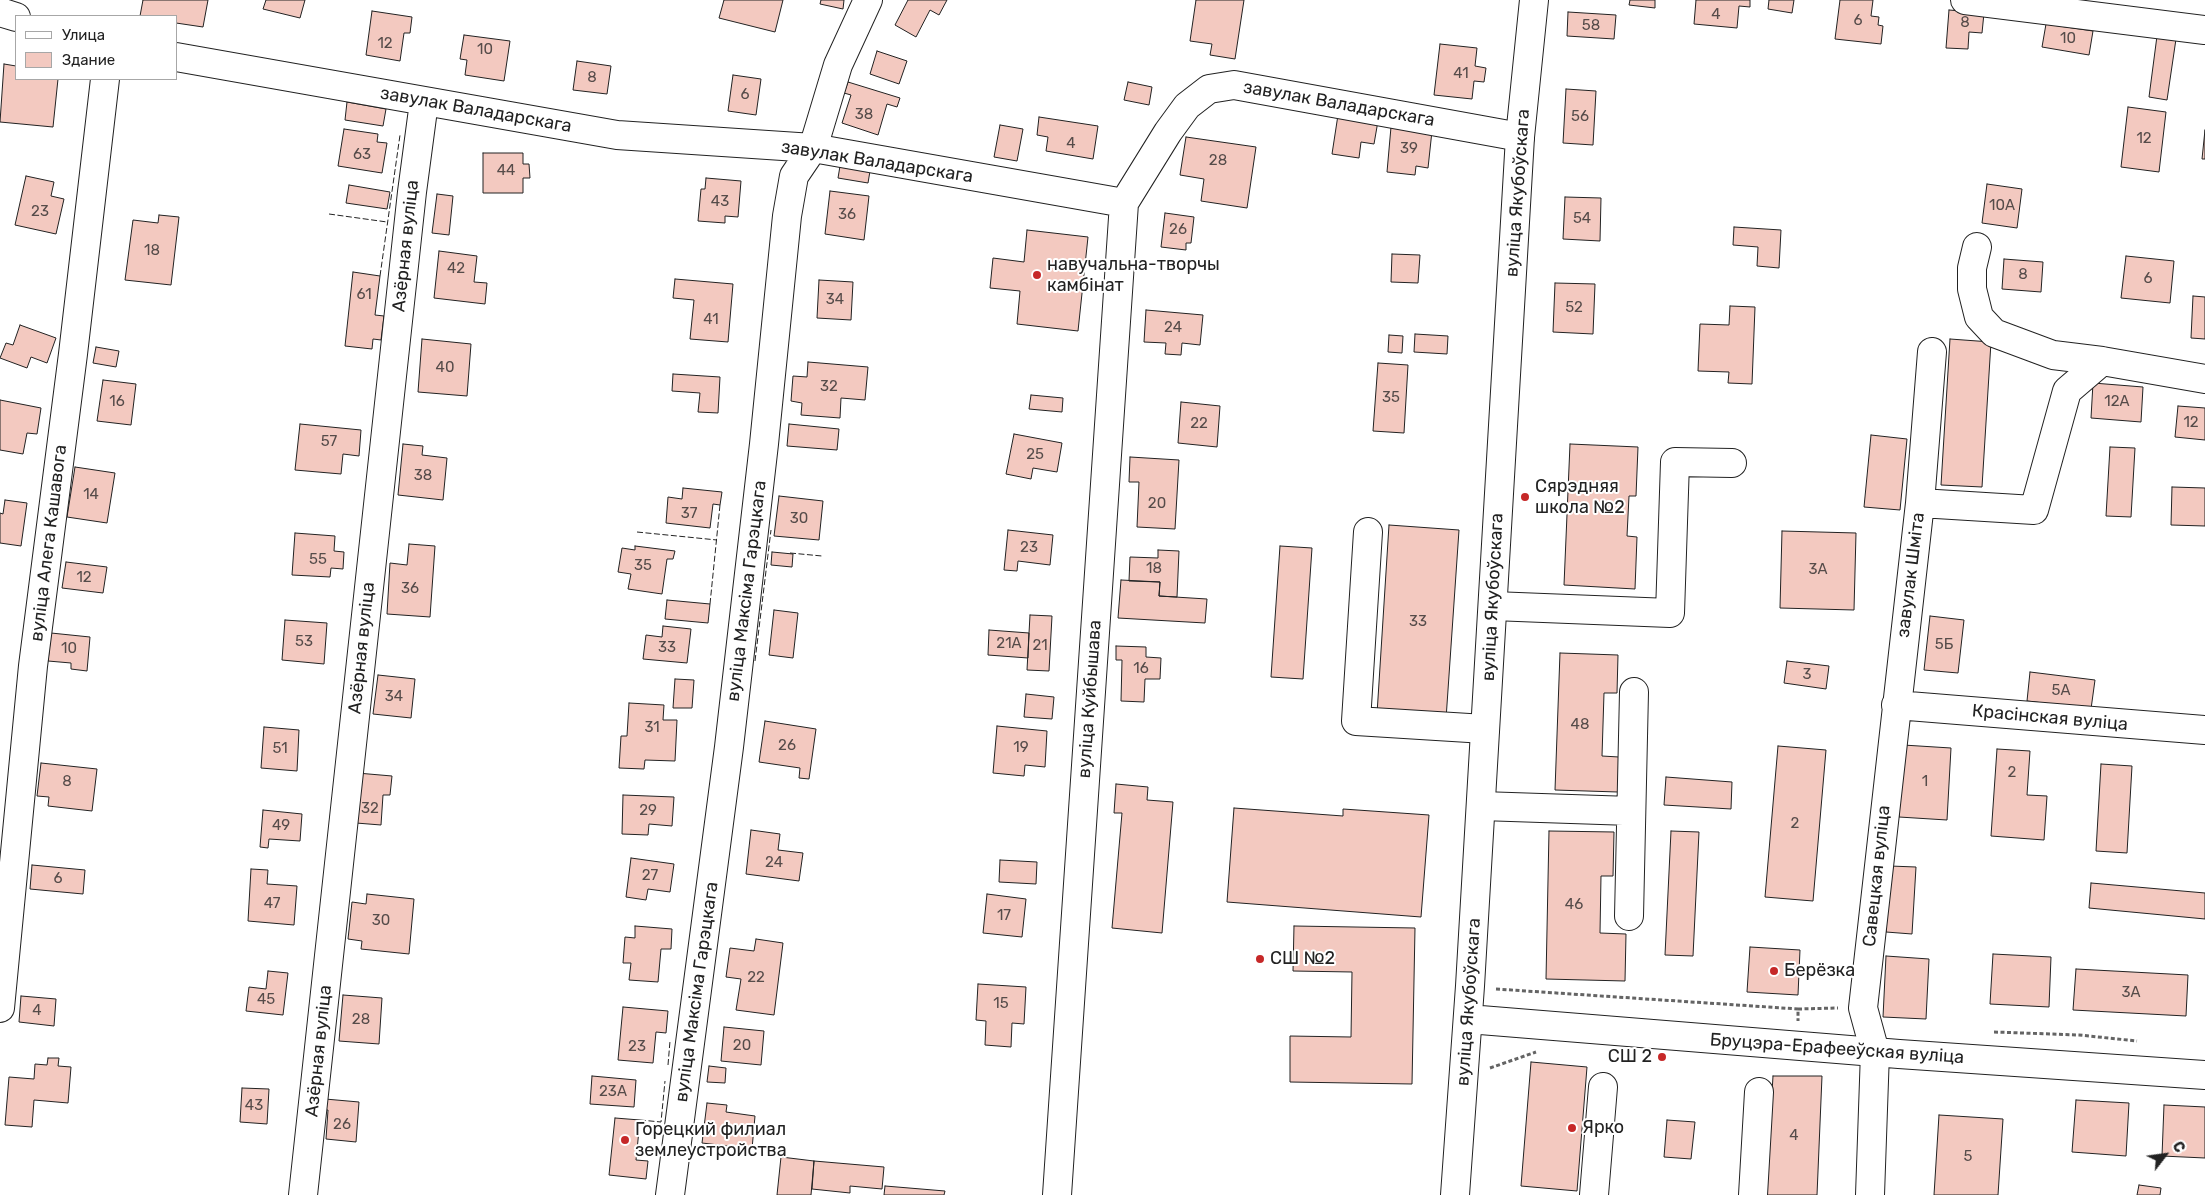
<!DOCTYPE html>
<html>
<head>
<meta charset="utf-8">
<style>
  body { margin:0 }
  #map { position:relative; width:2205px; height:1195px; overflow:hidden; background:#fff; font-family:Rubik,sans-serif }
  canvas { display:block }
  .legend { position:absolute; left:15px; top:15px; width:162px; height:65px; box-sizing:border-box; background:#fff; border:1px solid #a7a7a7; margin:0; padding:6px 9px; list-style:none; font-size:15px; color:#222 }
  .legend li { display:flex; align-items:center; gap:10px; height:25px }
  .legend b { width:25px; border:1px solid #a7a7a7 }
  .north { position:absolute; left:2140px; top:1130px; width:50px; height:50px; -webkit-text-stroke:4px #fff; paint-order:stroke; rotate:60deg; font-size:14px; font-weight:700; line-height:20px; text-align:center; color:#222 }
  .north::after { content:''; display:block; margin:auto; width:18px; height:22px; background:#222; clip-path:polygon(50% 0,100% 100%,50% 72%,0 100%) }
</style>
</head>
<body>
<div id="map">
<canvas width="2205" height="1195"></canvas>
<ul class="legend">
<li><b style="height:6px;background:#fff"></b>Улица</li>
<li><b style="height:14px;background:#f3c9c0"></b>Здание</li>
</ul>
<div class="north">С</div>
</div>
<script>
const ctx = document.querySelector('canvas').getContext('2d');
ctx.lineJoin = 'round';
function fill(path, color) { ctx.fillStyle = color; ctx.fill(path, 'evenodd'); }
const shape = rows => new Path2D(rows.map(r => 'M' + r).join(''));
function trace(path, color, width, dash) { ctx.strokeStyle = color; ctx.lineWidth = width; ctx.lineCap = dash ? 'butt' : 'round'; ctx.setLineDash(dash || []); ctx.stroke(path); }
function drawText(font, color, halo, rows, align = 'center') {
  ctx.font = font + ' Rubik,sans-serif'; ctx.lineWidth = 4; ctx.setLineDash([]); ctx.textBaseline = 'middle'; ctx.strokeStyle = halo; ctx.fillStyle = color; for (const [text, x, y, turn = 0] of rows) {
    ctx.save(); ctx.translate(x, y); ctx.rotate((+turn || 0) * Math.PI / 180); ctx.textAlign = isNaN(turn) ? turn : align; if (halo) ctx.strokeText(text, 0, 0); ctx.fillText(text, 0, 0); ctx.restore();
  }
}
const building = shape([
  [143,0,208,0,203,27,176,23,176,16,140,16,143,0],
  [266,0,305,0,300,18,263,9,266,0],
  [724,0,783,0,775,32,719,18,724,0],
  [821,0,844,0,843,9,820,4,821,0],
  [908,0,947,0,939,15,930,10,916,37,895,25,908,0],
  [1196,0,1244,0,1235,59,1210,55,1212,44,1190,41,1196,0],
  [1630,0,1655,0,1655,8,1629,5,1630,0],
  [1696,0,1750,0,1750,7,1739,6,1737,28,1694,24,1696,0],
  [1769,0,1794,0,1792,13,1768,9,1769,0],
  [1840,0,1873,0,1871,16,1879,17,1878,25,1883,26,1881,44,1835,39,1840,0],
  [1949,10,1984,13,1982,33,1969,32,1968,49,1946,48,1949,10],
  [372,11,412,17,410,33,404,33,400,61,366,55,372,11],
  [1568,12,1616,15,1614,39,1567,36,1568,12],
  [2046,24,2093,31,2089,55,2042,47,2046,24],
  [464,35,510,41,504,81,465,75,467,60,460,59,464,35],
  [2157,36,2176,39,2167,100,2149,97,2157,36],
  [1440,44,1477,48,1475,66,1486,68,1484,82,1474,81,1472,99,1434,95,1440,44],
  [877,51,907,61,899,84,870,74,877,51],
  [577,61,611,66,607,94,573,90,577,61],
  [4,64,16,66,16,79,58,79,53,127,0,122,4,64],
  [733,75,761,79,756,115,728,111,733,75],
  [848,82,900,98,897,107,887,104,878,135,842,123,851,95,844,93,848,82],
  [1128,82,1152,87,1149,105,1124,100,1128,82],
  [1566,89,1596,91,1593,145,1563,143,1566,89],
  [347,102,386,109,383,126,345,120,347,102],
  [2128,107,2166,112,2159,172,2121,167,2128,107],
  [1338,115,1378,121,1374,144,1361,142,1359,158,1332,154,1338,115],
  [1039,117,1098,126,1093,159,1046,151,1048,137,1037,135,1039,117],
  [1000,125,1023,129,1017,161,994,157,1000,125],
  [1391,127,1432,131,1428,168,1416,166,1415,175,1387,172,1391,127],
  [344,129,378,134,377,142,387,143,382,173,338,166,344,129],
  [2205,130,2205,159,2202,159,2205,130],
  [1186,137,1256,147,1247,208,1201,201,1204,179,1180,175,1186,137],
  [483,153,523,153,523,164,529,164,530,178,523,178,523,193,483,193,483,153],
  [841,160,871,165,868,183,838,178,841,160],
  [26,176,54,182,51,196,64,199,56,234,15,225,26,176],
  [706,178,741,181,738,217,725,216,725,223,698,221,701,189,705,189,706,178],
  [1987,184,2022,189,2017,228,1982,223,1987,184],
  [349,185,390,192,387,209,346,203,349,185],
  [830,191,869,196,864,240,825,234,830,191],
  [437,194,453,196,449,235,432,233,437,194],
  [1565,197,1601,198,1600,241,1563,239,1565,197],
  [1165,213,1194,217,1191,243,1186,243,1186,250,1161,247,1165,213],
  [159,215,179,217,171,285,125,280,133,220,158,223,159,215],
  [1734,227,1781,230,1779,268,1757,266,1758,247,1733,245,1734,227],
  [1027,230,1088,237,1078,331,1017,324,1020,291,990,288,993,258,1024,262,1027,230],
  [439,251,477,256,474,282,487,283,485,304,434,298,439,251],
  [1392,254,1420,255,1418,283,1391,282,1392,254],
  [2126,256,2174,261,2170,303,2121,298,2126,256],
  [2004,259,2043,262,2041,292,2002,289,2004,259],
  [353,272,380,276,375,315,384,316,381,340,373,339,372,349,345,346,353,272],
  [675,279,733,284,728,342,690,339,694,300,673,298,675,279],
  [819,280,853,282,851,320,817,318,819,280],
  [1555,283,1595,284,1593,334,1553,332,1555,283],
  [2193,296,2205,297,2205,339,2191,338,2193,296],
  [1730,306,1755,307,1752,384,1728,383,1729,372,1698,371,1700,324,1729,325,1730,306],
  [1146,310,1203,315,1200,345,1182,343,1181,355,1165,354,1166,343,1144,342,1146,310],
  [20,325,56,338,47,363,31,357,27,368,0,358,6,343,13,345,20,325],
  [1415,334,1448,336,1447,354,1414,352,1415,334],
  [1389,335,1403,336,1402,353,1388,352,1389,335],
  [422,339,471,344,467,396,418,392,422,339],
  [1950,339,1991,342,1982,487,1941,485,1950,339],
  [96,347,119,351,116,367,93,363,96,347],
  [808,362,868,367,865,400,841,398,840,418,801,415,802,403,791,401,793,376,807,377,808,362],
  [1378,363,1408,365,1404,433,1373,431,1378,363],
  [673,374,720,377,718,413,698,412,700,393,672,391,673,374],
  [103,380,136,384,131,425,97,421,103,380],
  [2093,383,2143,387,2141,422,2091,418,2093,383],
  [1031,395,1063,398,1062,412,1029,409,1031,395],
  [0,400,41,408,37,434,27,433,23,454,0,450,0,400],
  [1181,402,1220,406,1217,447,1178,443,1181,402],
  [2178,406,2205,408,2205,440,2175,437,2178,406],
  [300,424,361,430,359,456,343,454,341,474,295,470,300,424],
  [789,424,839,429,837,450,787,446,789,424],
  [1014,434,1062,443,1057,472,1033,468,1031,479,1006,474,1014,434],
  [1871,435,1907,439,1900,510,1864,507,1871,435],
  [403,444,423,446,422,455,447,458,443,500,398,495,403,444],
  [1570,444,1638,447,1636,496,1629,496,1627,536,1637,537,1635,589,1564,585,1570,444],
  [2110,447,2135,448,2131,517,2106,516,2110,447],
  [1130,457,1179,460,1175,529,1137,527,1139,482,1129,482,1130,457],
  [75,467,115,473,107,523,67,517,75,467],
  [2172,487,2205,488,2205,526,2171,525,2172,487],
  [683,488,722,492,720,505,713,504,710,528,666,523,668,497,682,499,683,488],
  [779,496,823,501,819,540,774,536,779,496],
  [5,500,27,503,21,546,0,543,0,513,3,514,5,500],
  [1389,525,1459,530,1446,719,1377,714,1389,525],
  [1008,530,1053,535,1050,565,1018,561,1017,571,1004,570,1008,530],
  [1782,531,1856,533,1854,610,1780,608,1782,531],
  [295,533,335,536,334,551,344,552,343,569,331,568,330,577,292,575,295,533],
  [409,544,435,546,430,617,387,614,390,563,407,565,409,544],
  [635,546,675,551,673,559,667,559,662,594,628,589,631,574,618,572,622,548,635,550,635,546],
  [1280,546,1312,548,1303,679,1271,677,1280,546],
  [1158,550,1179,551,1177,597,1159,596,1160,582,1129,581,1130,557,1158,558,1158,550],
  [772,552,793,554,792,567,771,565,772,552],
  [66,562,107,567,103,593,62,588,66,562],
  [1121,580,1160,582,1159,596,1207,599,1205,623,1118,618,1121,580],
  [667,600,710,604,708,623,665,619,667,600],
  [774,610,798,613,793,658,769,655,774,610],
  [1030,615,1052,616,1049,671,1027,670,1030,615],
  [1930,616,1964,620,1958,673,1924,670,1930,616],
  [285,620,327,623,324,664,282,660,285,620],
  [663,626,691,629,687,663,643,659,646,635,662,637,663,626],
  [989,630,1029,633,1028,658,988,655,989,630],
  [51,633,90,637,87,671,71,669,71,663,48,661,51,633],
  [1116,646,1146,647,1146,657,1161,658,1160,679,1145,679,1144,702,1121,701,1122,660,1116,660,1116,646],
  [1560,653,1618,655,1617,693,1604,693,1602,756,1619,757,1618,792,1555,790,1560,653],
  [1787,661,1829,666,1826,689,1784,683,1787,661],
  [2030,672,2095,680,2091,709,2027,701,2030,672],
  [378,675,415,679,411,718,373,714,378,675],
  [675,679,694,680,692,708,673,708,675,679],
  [1026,694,1054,697,1052,719,1024,717,1026,694],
  [629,703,664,705,663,720,677,720,675,761,645,760,644,769,619,768,621,736,627,736,629,703],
  [765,721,816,729,809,779,799,778,800,768,759,762,765,721],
  [997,726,1047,731,1045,767,1025,765,1024,776,993,773,997,726],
  [264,727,299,730,297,771,261,768,264,727],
  [1903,745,1951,748,1947,820,1899,817,1903,745],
  [1778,746,1826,750,1813,901,1765,897,1778,746],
  [1997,749,2030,751,2027,795,2047,796,2044,840,1991,836,1997,749],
  [41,763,97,769,92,811,48,806,49,797,37,796,41,763],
  [2101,764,2132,766,2127,853,2096,851,2101,764],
  [357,773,392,776,390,795,383,795,381,825,356,823,357,773],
  [1666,777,1732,782,1731,809,1664,805,1666,777],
  [1116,784,1148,787,1147,800,1173,802,1162,933,1112,928,1122,813,1114,813,1116,784],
  [623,795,674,797,672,826,649,824,648,835,622,834,623,795],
  [1234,808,1343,816,1343,809,1429,815,1421,917,1227,902,1234,808],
  [263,810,302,814,300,841,269,839,268,848,260,847,263,810],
  [751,830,780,834,778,850,803,853,799,881,746,874,751,830],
  [1549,831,1614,832,1613,876,1601,876,1600,933,1626,934,1625,981,1546,979,1549,831],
  [1671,831,1699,832,1693,956,1665,955,1671,831],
  [631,858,674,864,670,892,648,889,646,900,626,897,631,858],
  [1000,860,1037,862,1036,884,999,882,1000,860],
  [32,865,85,870,83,894,30,889,32,865],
  [1890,866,1916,867,1912,934,1886,932,1890,866],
  [251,869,268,870,267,884,297,886,294,925,248,921,251,869],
  [2091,883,2205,893,2205,919,2089,908,2091,883],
  [367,894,414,899,409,954,361,949,362,941,348,939,352,902,366,904,367,894],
  [987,894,1026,899,1022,937,983,933,987,894],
  [635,926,672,929,671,949,661,949,658,982,629,980,631,963,623,963,625,937,635,938,635,926],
  [1294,926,1415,928,1412,1084,1290,1082,1290,1036,1351,1037,1352,972,1293,971,1294,926],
  [756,939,783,943,774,1015,736,1010,741,979,726,977,730,948,754,951,756,939],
  [1750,947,1800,950,1798,995,1747,992,1750,947],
  [1993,954,2051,957,2049,1007,1990,1004,1993,954],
  [1886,956,1929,959,1926,1019,1883,1017,1886,956],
  [2076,969,2188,975,2186,1016,2073,1010,2076,969],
  [268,971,288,973,283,1015,246,1011,249,987,266,989,268,971],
  [978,984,1026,987,1024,1024,1012,1023,1011,1047,985,1045,986,1021,976,1020,978,984],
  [343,995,382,998,379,1044,339,1041,343,995],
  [21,996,56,999,54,1026,19,1022,21,996],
  [623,1007,668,1011,666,1033,656,1032,653,1063,618,1060,623,1007],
  [724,1027,764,1031,761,1065,721,1061,724,1027],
  [48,1058,59,1058,58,1066,71,1067,68,1103,34,1100,32,1127,5,1125,9,1077,34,1079,35,1064,47,1065,48,1058],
  [1531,1062,1587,1067,1577,1191,1521,1186,1531,1062],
  [709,1066,726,1068,725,1083,707,1082,709,1066],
  [592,1076,636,1080,634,1107,590,1104,592,1076],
  [1773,1076,1822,1076,1817,1195,1766,1195,1773,1076],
  [242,1088,269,1089,267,1124,240,1122,242,1088],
  [325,1099,359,1102,356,1142,326,1139,328,1110,324,1110,325,1099],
  [2076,1100,2129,1103,2126,1156,2072,1152,2076,1100],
  [707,1103,727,1105,726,1112,755,1116,752,1149,702,1143,707,1103],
  [2164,1105,2205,1107,2205,1158,2162,1156,2164,1105],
  [1939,1115,2003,1119,1998,1195,1934,1195,1939,1115],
  [615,1118,640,1120,636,1160,648,1161,646,1179,609,1175,615,1118],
  [1667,1120,1695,1122,1691,1159,1664,1157,1667,1120],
  [781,1157,814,1161,811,1195,777,1195,781,1157],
  [814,1161,884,1167,882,1189,850,1186,850,1193,812,1189,814,1161],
  [2139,1185,2161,1188,2160,1195,2137,1195,2139,1185],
  [885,1186,945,1191,944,1195,884,1195,885,1186]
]);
fill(building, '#f3c9c0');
trace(building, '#222', 1);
const minor = shape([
  [1965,0,2205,30],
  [0,12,16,17],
  [176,57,617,135,813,148,1124,203,1168,132,1187,106,1209,89,1234,85,1520,137],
  [1977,247,1972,268,1972,289,1979,317,1994,333,2053,355,2102,361],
  [1920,503,1932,352],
  [1368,532,1356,721,1485,729],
  [1493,606,1670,613,1675,462,1732,463],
  [1896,705,2205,730],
  [1481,806,1631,811],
  [1629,916,1634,692],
  [0,1008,33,666,73,354,105,79],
  [1875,1052,1863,1008,1920,503,2034,510,2067,391,2102,361,2205,379],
  [303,1195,412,192,424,102],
  [670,1195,729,747,764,444,787,216,794,176,813,148,838,65,868,0],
  [1057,1195,1124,203],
  [1594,1195,1603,1087],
  [1753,1195,1759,1092]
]);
const major = shape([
  [1468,1019,1899,1054,2205,1075],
  [1455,1195,1470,986,1520,137,1534,0],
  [1870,1195,1875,1052]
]);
trace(minor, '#222', 30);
trace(major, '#222', 30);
trace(shape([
  [1496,989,1798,1009,1798,1021],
  [1798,1009,1838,1008],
  [1994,1032,2079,1035,2137,1041],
  [1490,1068,1536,1052]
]), '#646464', 3, [4, 2.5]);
trace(minor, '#fff', 28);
trace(major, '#fff', 28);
trace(shape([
  [329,214,387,222],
  [380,276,400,135],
  [637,532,717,540],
  [790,553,822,556],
  [710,604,720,505],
  [755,661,771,530],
  [668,1065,670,1041],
  [640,1120,661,1122,665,1081]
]), '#222', 1, [6, 2.5]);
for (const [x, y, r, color] of [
  [1037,275,5,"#c62828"],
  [1525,497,5,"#c62828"],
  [1260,959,5,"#c62828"],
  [1774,971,5,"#c62828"],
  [1662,1057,5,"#c62828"],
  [1572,1128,5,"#c62828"],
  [625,1140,5,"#c62828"]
]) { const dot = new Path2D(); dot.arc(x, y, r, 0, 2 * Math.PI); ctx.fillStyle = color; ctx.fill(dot); trace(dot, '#fff', 2); }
drawText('15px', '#564c4a', null, [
  ["4",1716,15],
  ["6",1858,21],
  ["8",1965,23],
  ["58",1591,26],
  ["10",2068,39],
  ["12",385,44],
  ["10",485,50],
  ["41",1461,74],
  ["8",592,78],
  ["6",745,95],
  ["38",864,115],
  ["56",1580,117],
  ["12",2144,139],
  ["4",1071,144],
  ["39",1409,149],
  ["63",362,155],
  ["28",1218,161],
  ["44",506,171],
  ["43",720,202],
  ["10А",2002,206],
  ["23",40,212],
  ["36",847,215],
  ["54",1582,219],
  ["26",1178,230],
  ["18",152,251],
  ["42",456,269],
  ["8",2023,275],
  ["6",2148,279],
  ["61",364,295],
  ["34",835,300],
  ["52",1574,308],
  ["41",711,320],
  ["24",1173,328],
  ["40",445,368],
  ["32",829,387],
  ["35",1391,398],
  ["16",117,402],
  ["12А",2117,402],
  ["12",2191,423],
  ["22",1199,424],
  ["57",329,442],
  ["25",1035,455],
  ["38",423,476],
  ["14",91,495],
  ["20",1157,504],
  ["37",689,514],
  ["30",799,519],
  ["23",1029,548],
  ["55",318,560],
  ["35",643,566],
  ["18",1154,569],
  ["3А",1818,570],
  ["12",84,578],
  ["36",410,589],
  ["33",1418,622],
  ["53",304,642],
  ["21А",1009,644],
  ["5Б",1944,645],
  ["21",1040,646],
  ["33",667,648],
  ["10",69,649],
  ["16",1141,669],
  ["3",1807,675],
  ["5А",2061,691],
  ["34",394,697],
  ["48",1580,725],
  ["31",652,728],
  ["26",787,746],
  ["19",1021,748],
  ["51",280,749],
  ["2",2012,773],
  ["8",67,782],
  ["1",1925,782],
  ["32",370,809],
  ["29",648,811],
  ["2",1795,824],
  ["49",281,826],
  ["24",774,863],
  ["27",650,876],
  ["6",58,879],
  ["47",272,904],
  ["46",1574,905],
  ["17",1004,916],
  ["30",381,921],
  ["22",756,978],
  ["3А",2131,993],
  ["45",266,1000],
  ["15",1001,1004],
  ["4",37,1011],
  ["28",361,1020],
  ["20",742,1046],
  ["23",637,1047],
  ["23А",613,1092],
  ["43",254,1106],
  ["26",342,1125],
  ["4",1794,1136],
  ["5",1968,1157]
]);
drawText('18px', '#222', '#fff', [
  ["завулак Валадарскага",1339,104,10],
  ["завулак Валадарскага",476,110,10],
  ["завулак Валадарскага",877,162,9],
  ["вуліца Якубоўскага",1518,193,-86],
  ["Азёрная вуліца",406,246,-84],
  ["вуліца Алега Кашавога",49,543,-83],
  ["завулак Шміта",1911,575,-83],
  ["вуліца Максіма Гарэцкага",747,591,-83],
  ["вуліца Якубоўскага",1493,597,-87],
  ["Азёрная вуліца",362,648,-84],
  ["вуліца Куйбышава",1090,699,-86],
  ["Красінская вуліца",2050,718,5],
  ["Савецкая вуліца",1877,876,-84],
  ["вуліца Максіма Гарэцкага",697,992,-82],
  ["вуліца Якубоўскага",1469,1002,-86],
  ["Бруцэра-Ерафееўская вуліца",1837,1049,4],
  ["Азёрная вуліца",319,1051,-84]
]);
drawText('18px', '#222', '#fff', [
  ["навучальна-творчы",1047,265],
  ["камбінат",1047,286],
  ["Сярэдняя",1535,487],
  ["школа №2",1535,508],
  ["СШ №2",1270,959],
  ["Берёзка",1784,971],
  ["СШ 2",1652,1057,"right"],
  ["Ярко",1582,1128],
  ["Горецкий филиал",635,1130],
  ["землеустройства",635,1151]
], 'left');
</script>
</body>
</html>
